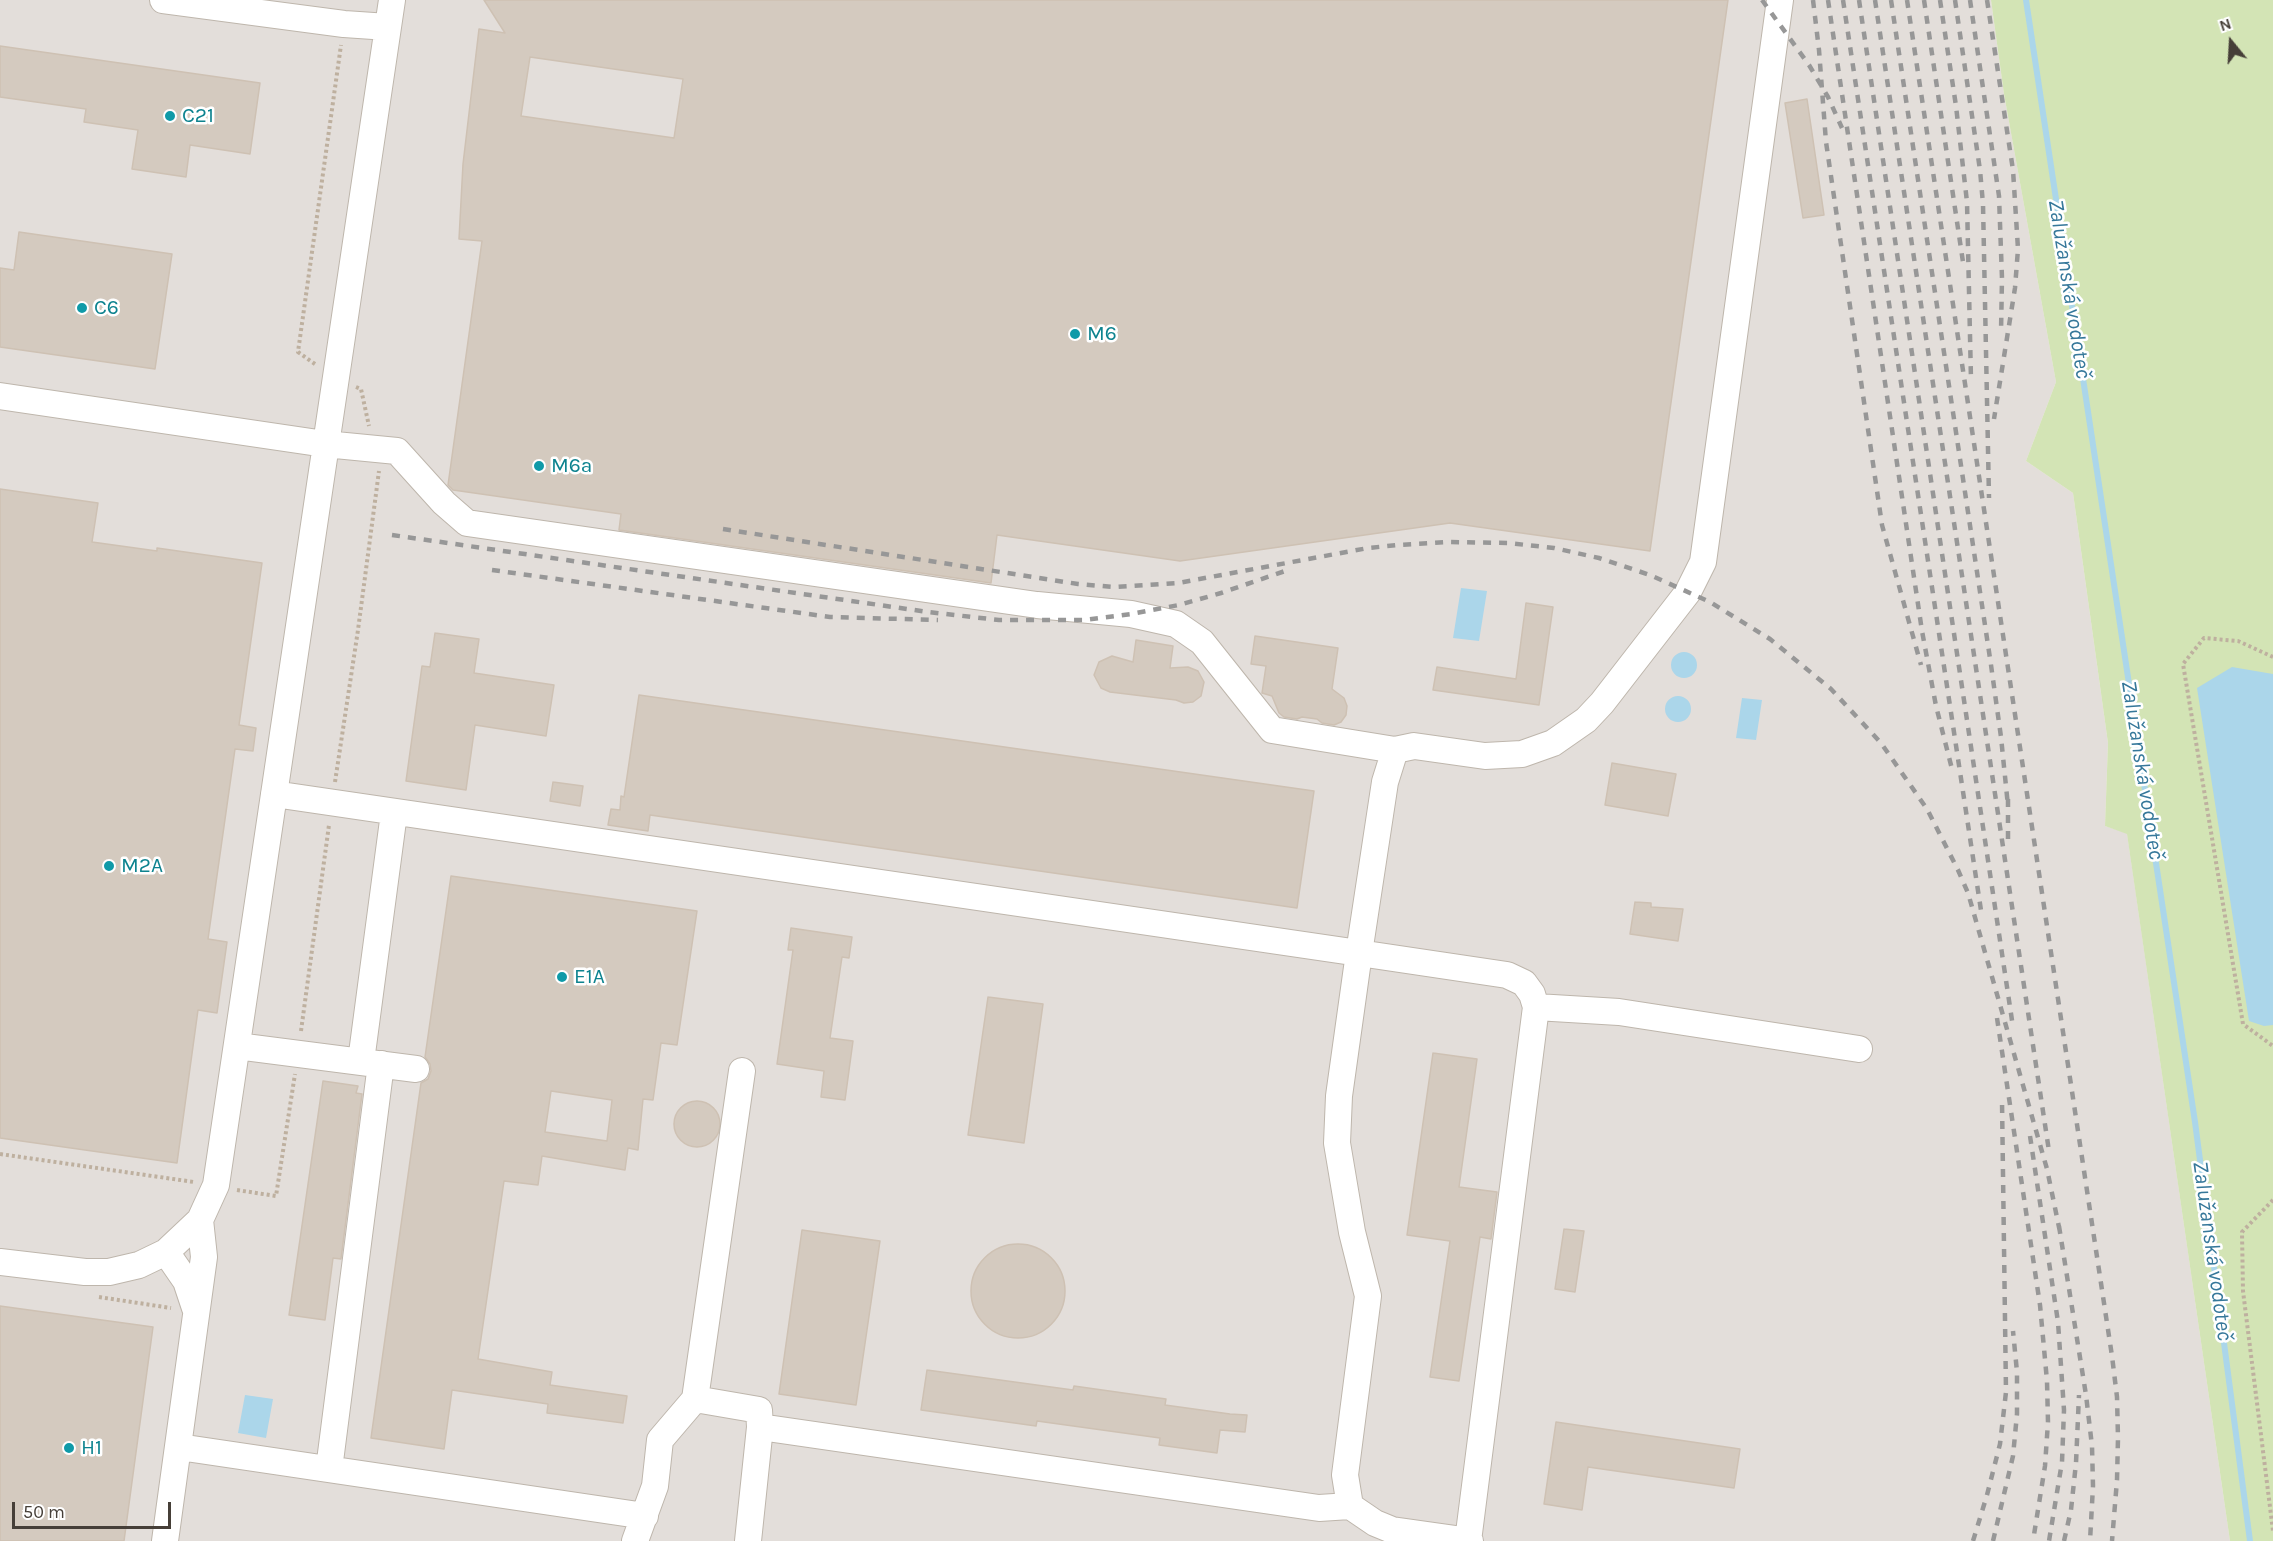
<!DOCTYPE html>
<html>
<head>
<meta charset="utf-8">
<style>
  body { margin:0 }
  #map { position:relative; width:2273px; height:1541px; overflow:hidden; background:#f3efe9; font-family:Karla,sans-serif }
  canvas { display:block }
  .north { position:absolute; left:2201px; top:12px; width:60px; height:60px; -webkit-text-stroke:4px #fff; paint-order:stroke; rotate:342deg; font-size:16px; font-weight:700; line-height:24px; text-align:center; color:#463f38 }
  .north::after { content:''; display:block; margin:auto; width:21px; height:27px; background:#463f38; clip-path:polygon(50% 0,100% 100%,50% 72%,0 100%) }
  .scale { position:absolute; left:12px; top:1502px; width:159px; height:27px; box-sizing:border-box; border:3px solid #463f38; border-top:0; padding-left:8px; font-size:18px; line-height:21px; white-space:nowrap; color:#463f38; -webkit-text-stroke:4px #fff; paint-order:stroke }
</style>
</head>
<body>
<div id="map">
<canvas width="2273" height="1541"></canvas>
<div class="north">N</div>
<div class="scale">50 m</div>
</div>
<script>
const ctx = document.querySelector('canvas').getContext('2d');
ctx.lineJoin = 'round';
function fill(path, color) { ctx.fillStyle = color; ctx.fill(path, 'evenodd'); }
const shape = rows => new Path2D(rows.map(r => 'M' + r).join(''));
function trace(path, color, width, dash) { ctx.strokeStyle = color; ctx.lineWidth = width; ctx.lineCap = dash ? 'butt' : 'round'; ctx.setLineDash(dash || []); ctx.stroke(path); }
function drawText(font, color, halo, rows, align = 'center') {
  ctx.font = font + ' Karla,sans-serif'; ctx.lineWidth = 5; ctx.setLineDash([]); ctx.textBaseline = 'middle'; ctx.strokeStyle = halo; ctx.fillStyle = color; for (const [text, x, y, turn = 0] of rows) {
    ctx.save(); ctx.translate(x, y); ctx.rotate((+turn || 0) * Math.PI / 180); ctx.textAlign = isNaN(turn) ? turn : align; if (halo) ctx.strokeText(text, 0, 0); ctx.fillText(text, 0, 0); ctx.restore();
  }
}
fill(shape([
  [0,0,1991,0,2004,94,2056,382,2026,461,2073,493,2108,743,2105,826,2127,833,2230,1541,0,1541]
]), '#e3deda');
fill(shape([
  [1991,0,2273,0,2273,1541,2230,1541,2127,834,2105,826,2108,743,2073,493,2026,461,2056,382,2004,94]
]), '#d3e4b5');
fill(shape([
  [1461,588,1487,591,1479,641,1453,638],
  '1671 665a13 13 0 1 1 26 0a13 13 0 1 1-26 0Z',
  [2232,667,2273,674,2273,1025,2264,1026,2249,1021,2197,688],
  '1665 709a13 13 0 1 1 26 0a13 13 0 1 1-26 0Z',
  [1742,698,1762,700,1756,740,1736,738],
  [245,1395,273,1399,266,1438,238,1433]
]), '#abd6ea');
trace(shape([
  [2026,0,2195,1122,2250,1541]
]), '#abd6ea', 6);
const building = shape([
  [484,0,1728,0,1650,551,1450,523,1180,561,997,535,991,583,619,530,621,514,453,490,448,485,482,241,459,239,463,164,479,29,505,33,484,0],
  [530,57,683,79,674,138,521,116,530,57],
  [0,46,260,83,250,154,190,145,186,177,132,169,138,130,84,122,86,109,0,97,0,46],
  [1807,99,1824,215,1803,218,1785,103,1807,99],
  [19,232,172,254,155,369,0,347,0,268,14,270,19,232],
  [0,489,98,503,92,542,157,551,157,548,262,563,239,725,256,728,253,751,235,749,208,939,227,942,217,1013,198,1010,177,1163,0,1138,0,489],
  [1526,603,1553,607,1539,705,1433,690,1437,667,1516,679,1526,603],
  [435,633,479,639,474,673,554,685,546,736,475,725,466,790,406,781,422,666,430,667,435,633],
  [1255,636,1338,648,1332,689,1344,698,1347,706,1346,715,1341,722,1334,725,1322,723,1317,719,1302,717,1297,719,1284,717,1279,713,1272,696,1262,693,1266,666,1251,664,1255,636],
  [1136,640,1173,646,1170,668,1188,667,1198,671,1204,682,1201,696,1193,702,1184,703,1176,700,1110,692,1101,688,1094,675,1099,662,1112,656,1133,662,1136,640],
  [639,695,1314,791,1297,908,650,815,648,831,608,825,611,809,620,810,621,796,624,797,639,695],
  [1612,763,1676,774,1668,816,1605,805,1612,763],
  [553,782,583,786,580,806,550,801,553,782],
  [451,876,697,911,677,1045,661,1043,653,1100,643,1099,638,1150,628,1148,625,1170,542,1156,538,1185,504,1181,478,1359,552,1372,550,1385,627,1396,623,1423,547,1413,548,1404,452,1390,444,1449,371,1438,421,1083,428,1079,431,1071,430,1064,425,1057,451,876],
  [551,1091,612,1100,607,1141,545,1132,551,1091],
  [1635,902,1651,903,1651,907,1683,909,1678,941,1630,934,1635,902],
  [791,928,852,937,849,958,842,957,830,1038,853,1041,845,1100,821,1097,824,1071,777,1064,793,950,788,950,791,928],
  [988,997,1043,1004,1024,1143,968,1135,988,997],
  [1433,1053,1477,1059,1459,1187,1497,1192,1491,1239,1480,1237,1459,1381,1430,1377,1450,1241,1407,1235,1433,1053],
  [323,1081,358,1086,356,1093,362,1094,341,1259,333,1258,325,1320,289,1315,323,1081],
  '674 1124a23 23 0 1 1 46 0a23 23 0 1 1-46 0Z',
  [1564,1229,1584,1231,1575,1292,1555,1289,1564,1229],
  [802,1230,880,1241,856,1405,779,1394,802,1230],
  '971 1291a47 47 0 1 1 94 0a47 47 0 1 1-94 0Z',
  [0,1306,153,1327,124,1541,0,1541,0,1306],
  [927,1370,1073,1390,1074,1386,1166,1399,1165,1405,1230,1414,1247,1415,1245,1432,1220,1430,1217,1453,1159,1445,1160,1438,1037,1421,1036,1426,921,1410,927,1370],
  [1556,1422,1740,1449,1734,1488,1588,1467,1582,1510,1544,1504,1556,1422]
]);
fill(building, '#d4cabf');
trace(building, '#cec1b3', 1.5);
const minor = shape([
  [163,0,344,24,388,27],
  [0,396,325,444,397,451,444,503,467,523,1037,605,1131,614,1176,624,1202,642,1272,730,1395,750,1414,746,1485,756,1522,754,1553,743,1586,720,1602,703,1688,592,1703,562,1780,0],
  [1395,750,1385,782,1359,953,1507,975,1524,983,1532,994,1536,1007,1468,1541],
  [274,794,1359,953,1339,1096,1337,1143,1352,1232,1368,1296,1345,1475,1350,1506],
  [1536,1007,1619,1012,1859,1049],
  [237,1046,416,1069],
  [361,1061,394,813],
  [166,1252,186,1281,195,1308],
  [0,1262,85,1272,109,1272,139,1265,166,1252,200,1220,216,1185,392,0],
  [695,1399,742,1071],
  [760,1427,1319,1508,1350,1506,1375,1523,1392,1530,1470,1541],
  [179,1447,645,1516],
  [329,1469,381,1064],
  [165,1541,204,1257,200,1220],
  [635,1541,655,1486,660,1440,695,1399,759,1410,760,1427,748,1541]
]);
trace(minor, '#beb6ac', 28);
trace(shape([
  [315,364,298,352,341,45],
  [356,387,361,389,369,426],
  [2273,657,2238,641,2204,638,2183,664,2243,1024,2273,1046],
  [335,782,358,630,379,471],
  [301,1031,329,825],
  [0,1154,194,1182],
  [237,1190,276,1196,295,1074],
  [2273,1200,2242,1232,2243,1291,2273,1531],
  [99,1297,171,1308]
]), '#beb09f', 4, [3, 3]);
trace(minor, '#fff', 26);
trace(shape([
  [1762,0,1809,65,1828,97,1842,128],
  [1813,0,1819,50,1826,142,1882,525,1921,665],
  [1828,0,1922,631,1936,706,1953,773],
  [1843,0,1982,917],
  [1859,0,2013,1027],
  [1875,0,2049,1151],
  [1891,0,1991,665,2001,737,2008,806],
  [1907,0,2112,1356,2117,1397,2118,1438,2117,1480,2112,1541],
  [1924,0,1963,262],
  [1940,0,1956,106,1967,202,1971,380],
  [1955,0,1980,170,1983,204,1989,498],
  [1970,0,1999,196,2002,278,2001,333],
  [1987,0,2013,170,2018,249,2015,288,1994,419],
  [723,529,1078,584,1114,587,1178,583,1368,548,1398,545,1449,542,1508,543,1554,548,1599,558,1650,575,1710,602,1770,639,1831,689,1881,743,1927,809,1958,870,1968,893,2047,1169,2060,1232],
  [392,535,928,612,999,620,1085,620,1131,614,1179,605,1221,593,1285,571],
  [492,570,830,617,938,620],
  [2008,799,2008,841],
  [1997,1018,2040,1305,2047,1381,2048,1422,2045,1466,2033,1541],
  [2030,1136,2058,1322,2064,1410,2062,1462,2049,1541],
  [2059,1226,2086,1395,2092,1446,2093,1486,2090,1541],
  [1973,1541,1987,1495,2000,1444,2006,1392,2002,1101],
  [1993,1541,2013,1456,2017,1414,2017,1372,2013,1331],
  [2064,1541,2071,1510,2076,1463,2079,1395]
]), '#979797', 4.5, [8, 8]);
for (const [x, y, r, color] of [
  [170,116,6,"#0f9aa8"],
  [82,308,6,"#0f9aa8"],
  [1075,334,6,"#0f9aa8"],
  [539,466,6,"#0f9aa8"],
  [109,866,6,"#0f9aa8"],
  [562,977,6,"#0f9aa8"],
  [69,1448,6,"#0f9aa8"]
]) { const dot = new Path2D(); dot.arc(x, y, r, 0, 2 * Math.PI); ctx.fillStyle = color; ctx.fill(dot); trace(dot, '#fff', 2); }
drawText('21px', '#0d838f', '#fff', [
  ["C21",182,116],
  ["C6",94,308],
  ["M6",1087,334],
  ["M6a",551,466],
  ["M2A",121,866],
  ["E1A",574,977],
  ["H1",81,1448]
], 'left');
drawText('italic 22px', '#36789a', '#fff', [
  ["Zalužanská vodoteč",2069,289,81],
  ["Zalužanská vodoteč",2142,770,81],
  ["Zalužanská vodoteč",2212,1251,82]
]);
</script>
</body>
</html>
